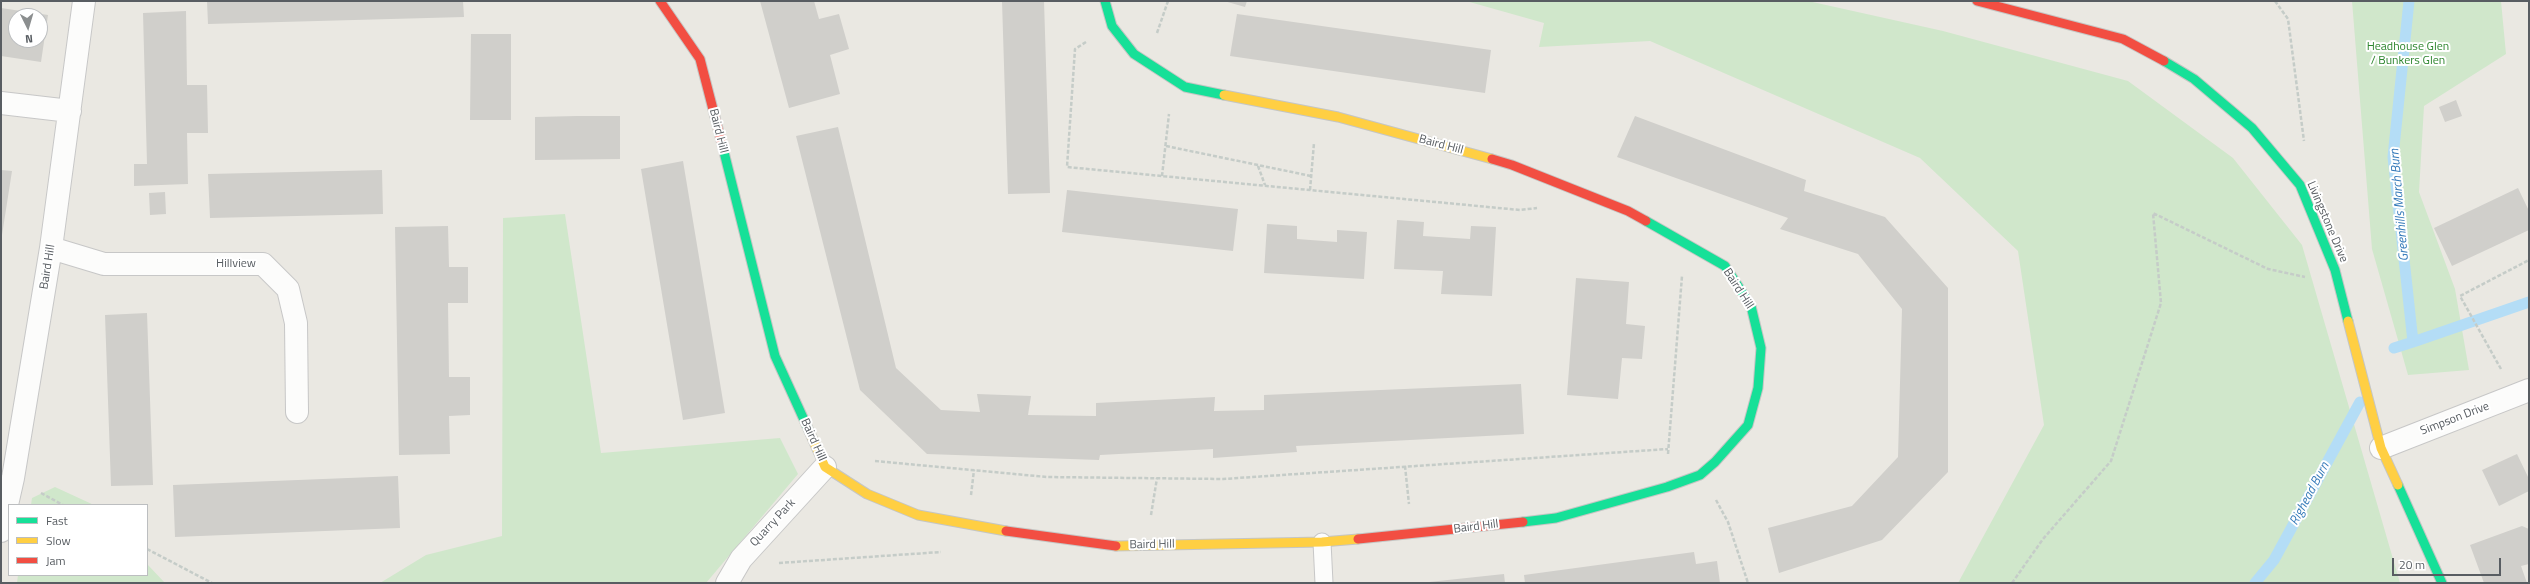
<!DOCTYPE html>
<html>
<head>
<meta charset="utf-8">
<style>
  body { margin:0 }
  #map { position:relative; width:2530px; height:584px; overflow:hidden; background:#eae8e2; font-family:"Titillium Web",sans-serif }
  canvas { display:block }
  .frame { position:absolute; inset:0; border:2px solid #585d62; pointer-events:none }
  .legend { position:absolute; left:8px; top:504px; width:140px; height:72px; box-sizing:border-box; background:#fff; border:1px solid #bcbec0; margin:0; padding:5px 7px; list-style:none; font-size:12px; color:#585d62 }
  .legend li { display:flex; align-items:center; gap:8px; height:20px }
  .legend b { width:20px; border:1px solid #bcbec0 }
  .north { position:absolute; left:8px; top:8px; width:40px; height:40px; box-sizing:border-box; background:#fff; border:1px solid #bcbec0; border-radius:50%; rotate:175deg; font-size:11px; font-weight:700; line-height:16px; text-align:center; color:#585d62 }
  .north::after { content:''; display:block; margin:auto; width:14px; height:18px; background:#8b8e8f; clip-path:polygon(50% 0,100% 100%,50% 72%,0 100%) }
  .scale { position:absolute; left:2392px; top:558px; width:109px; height:18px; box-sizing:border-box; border:2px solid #585d62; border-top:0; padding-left:5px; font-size:12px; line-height:14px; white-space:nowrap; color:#585d62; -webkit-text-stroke:3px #fff; paint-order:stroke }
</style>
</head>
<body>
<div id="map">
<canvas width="2530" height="584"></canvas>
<div class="frame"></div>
<ul class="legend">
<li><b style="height:5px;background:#16e098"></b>Fast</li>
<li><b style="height:5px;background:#ffcf43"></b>Slow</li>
<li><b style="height:5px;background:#f24e42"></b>Jam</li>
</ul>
<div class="north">N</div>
<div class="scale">20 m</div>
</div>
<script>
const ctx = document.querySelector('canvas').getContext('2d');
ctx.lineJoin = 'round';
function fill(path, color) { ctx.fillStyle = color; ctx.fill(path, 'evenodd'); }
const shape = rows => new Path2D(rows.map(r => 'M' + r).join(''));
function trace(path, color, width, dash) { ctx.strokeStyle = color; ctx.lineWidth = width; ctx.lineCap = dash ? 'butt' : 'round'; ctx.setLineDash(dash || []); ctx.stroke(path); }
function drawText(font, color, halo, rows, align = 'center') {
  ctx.font = font + ' "Titillium Web",sans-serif'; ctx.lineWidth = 4; ctx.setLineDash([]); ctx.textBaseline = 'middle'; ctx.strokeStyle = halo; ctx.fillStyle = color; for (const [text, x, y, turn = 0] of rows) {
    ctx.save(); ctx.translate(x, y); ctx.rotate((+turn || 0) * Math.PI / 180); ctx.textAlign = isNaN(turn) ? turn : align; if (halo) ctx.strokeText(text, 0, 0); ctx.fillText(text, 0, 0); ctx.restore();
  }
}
fill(shape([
  [1466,1,1808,1,1943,31,2128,81,2233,158,2302,245,2400,583,1958,583,2044,425,2018,251,1920,158,1650,41,1539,47,1544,23],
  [2352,1,2501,1,2506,54,2424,106,2419,192,2455,289,2469,370,2408,375,2372,249],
  [565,214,601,453,780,438,798,474,706,583,380,583,426,555,502,536,503,218],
  [55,487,94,505,31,505,32,498],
  [147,561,148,565,165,583,17,583,18,575,147,575]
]), '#d0e7cb');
trace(shape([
  [2413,342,2529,302],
  [2394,348,2413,342,2393,157,2409,1],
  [2255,583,2274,560,2360,402]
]), '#b4ddf6', 11);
fill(shape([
  [207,1,463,1,464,17,208,24],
  [760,1,814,1,819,19,839,14,849,49,830,55,840,94,789,108],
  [1002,1,1044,1,1050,193,1008,194],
  [1224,1,1247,1,1245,7],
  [1,8,48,15,41,62,1,56],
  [16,16,40,16,40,40,16,40],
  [186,11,187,85,207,85,208,133,187,133,188,184,134,186,134,164,147,164,143,13],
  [1237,14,1491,50,1485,93,1230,56],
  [471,34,511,34,511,120,470,120],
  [2456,100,2462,116,2445,122,2439,107],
  [577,116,620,116,620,159,535,160,535,117],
  [1635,116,1806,180,1804,191,1885,217,1948,288,1948,472,1882,540,1779,573,1768,528,1852,506,1898,457,1902,309,1858,254,1780,229,1788,218,1617,157],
  [838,127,896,368,941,410,980,412,977,394,1031,396,1028,415,1096,416,1096,403,1215,397,1214,411,1264,410,1264,395,1521,384,1524,434,1296,446,1297,452,1213,458,1213,449,1100,455,1099,460,927,454,860,390,796,136],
  [683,161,725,413,683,420,641,169],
  [1,170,12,171,2,235,1,235],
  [382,170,383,214,210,218,208,174],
  [2518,188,2529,211,2529,230,2452,266,2434,228],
  [1067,190,1238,209,1233,251,1062,232],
  [165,192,166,214,150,215,149,193],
  [1397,220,1424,222,1423,236,1470,239,1471,226,1496,227,1492,296,1441,294,1443,271,1394,269],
  [1267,224,1297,226,1297,239,1337,242,1337,230,1367,232,1364,279,1264,273],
  [448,226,449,267,468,267,468,303,448,303,449,377,470,377,470,415,449,416,450,454,399,455,395,227],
  [1576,278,1629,282,1626,324,1645,326,1642,359,1622,358,1618,399,1567,395],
  [147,313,153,485,111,486,105,315],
  [2517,454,2529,479,2529,491,2499,506,2482,470],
  [398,476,400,528,175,537,173,485],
  [2522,526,2529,529,2529,564,2521,566,2527,583,2484,583,2470,545],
  [1694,552,1696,564,1717,561,1720,583,1525,583,1524,575],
  [1504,574,1505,583,1429,583,1429,582]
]), '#d0cfcb');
const lane = shape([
  [1322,542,1324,583]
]);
const street = shape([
  [1,103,70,111],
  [51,248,104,264,263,264,288,289,296,323,297,412],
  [2381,448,2529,390],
  [1,531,13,478,51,248,84,1],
  [727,583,741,559,825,467]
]);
const fast = shape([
  [1105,1,1112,26,1134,54,1185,87,1224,95],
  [2164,61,2194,79,2252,128,2300,185,2335,270,2348,321],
  [723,148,775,356,810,433],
  [2398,485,2442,583],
  [1523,522,1556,518,1667,487,1700,475,1715,462,1748,425,1758,388,1761,348,1751,306,1725,266,1646,221]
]);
const slow = shape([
  [1224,95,1338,117,1492,159],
  [2348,321,2381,448,2398,485],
  [810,433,825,467,867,494,918,515,1006,531],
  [1116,546,1322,542,1358,539]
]);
const jam = shape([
  [660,1,700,59,723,148],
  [1977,1,2123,39,2164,61],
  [1492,159,1512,165,1628,211,1646,221],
  [1006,531,1116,546],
  [1358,539,1523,522]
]);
trace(lane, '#c7c7c7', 19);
trace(street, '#c7c7c7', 24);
trace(fast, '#c5c6c4', 11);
trace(slow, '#c5c6c4', 11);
trace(jam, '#c5c6c4', 11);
trace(shape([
  [2275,1,2288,19,2304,141],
  [1157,33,1168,1],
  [1086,42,1075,49,1067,167,1520,210,1537,208],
  [1166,146,1311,176],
  [1258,166,1265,185],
  [1162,176,1169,114],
  [1310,190,1314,143],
  [2501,369,2460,296,2529,260],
  [1668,454,1682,276],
  [875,461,1047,477,1223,479,1668,449],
  [1405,466,1409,504],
  [41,493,63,505],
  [971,495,974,470],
  [1716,500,1728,522,1748,583],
  [1151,515,1157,478],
  [147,549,212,583],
  [779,563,941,552],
  [2012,583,2043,539,2111,461,2161,303,2153,213,2268,269,2305,277]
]), '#c5ccc8', 2.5, [4, 2]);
trace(lane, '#fcfcfb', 17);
trace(street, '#fcfcfb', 22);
trace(fast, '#16e098', 9);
trace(slow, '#ffcf43', 9);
trace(jam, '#f24e42', 9);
drawText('12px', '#2d852e', '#fff', [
  ["Headhouse Glen",2408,47],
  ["/ Bunkers Glen",2408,61]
]);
drawText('12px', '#585d62', '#fff', [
  ["Baird Hill",718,131,76],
  ["Baird Hill",1441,145,15],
  ["Livingstone Drive",2327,222,67],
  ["Hillview",236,264],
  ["Baird Hill",48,267,-81],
  ["Baird Hill",1738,289,57],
  ["Simpson Drive",2455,419,-21],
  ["Baird Hill",813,440,66],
  ["Quarry Park",773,523,-47],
  ["Baird Hill",1476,527,-7],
  ["Baird Hill",1152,545,-1]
]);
drawText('italic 13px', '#3379b9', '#fff', [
  ["Greenhills March Burn",2400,205,-95],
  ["Righead Burn",2310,494,-62]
]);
</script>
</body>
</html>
